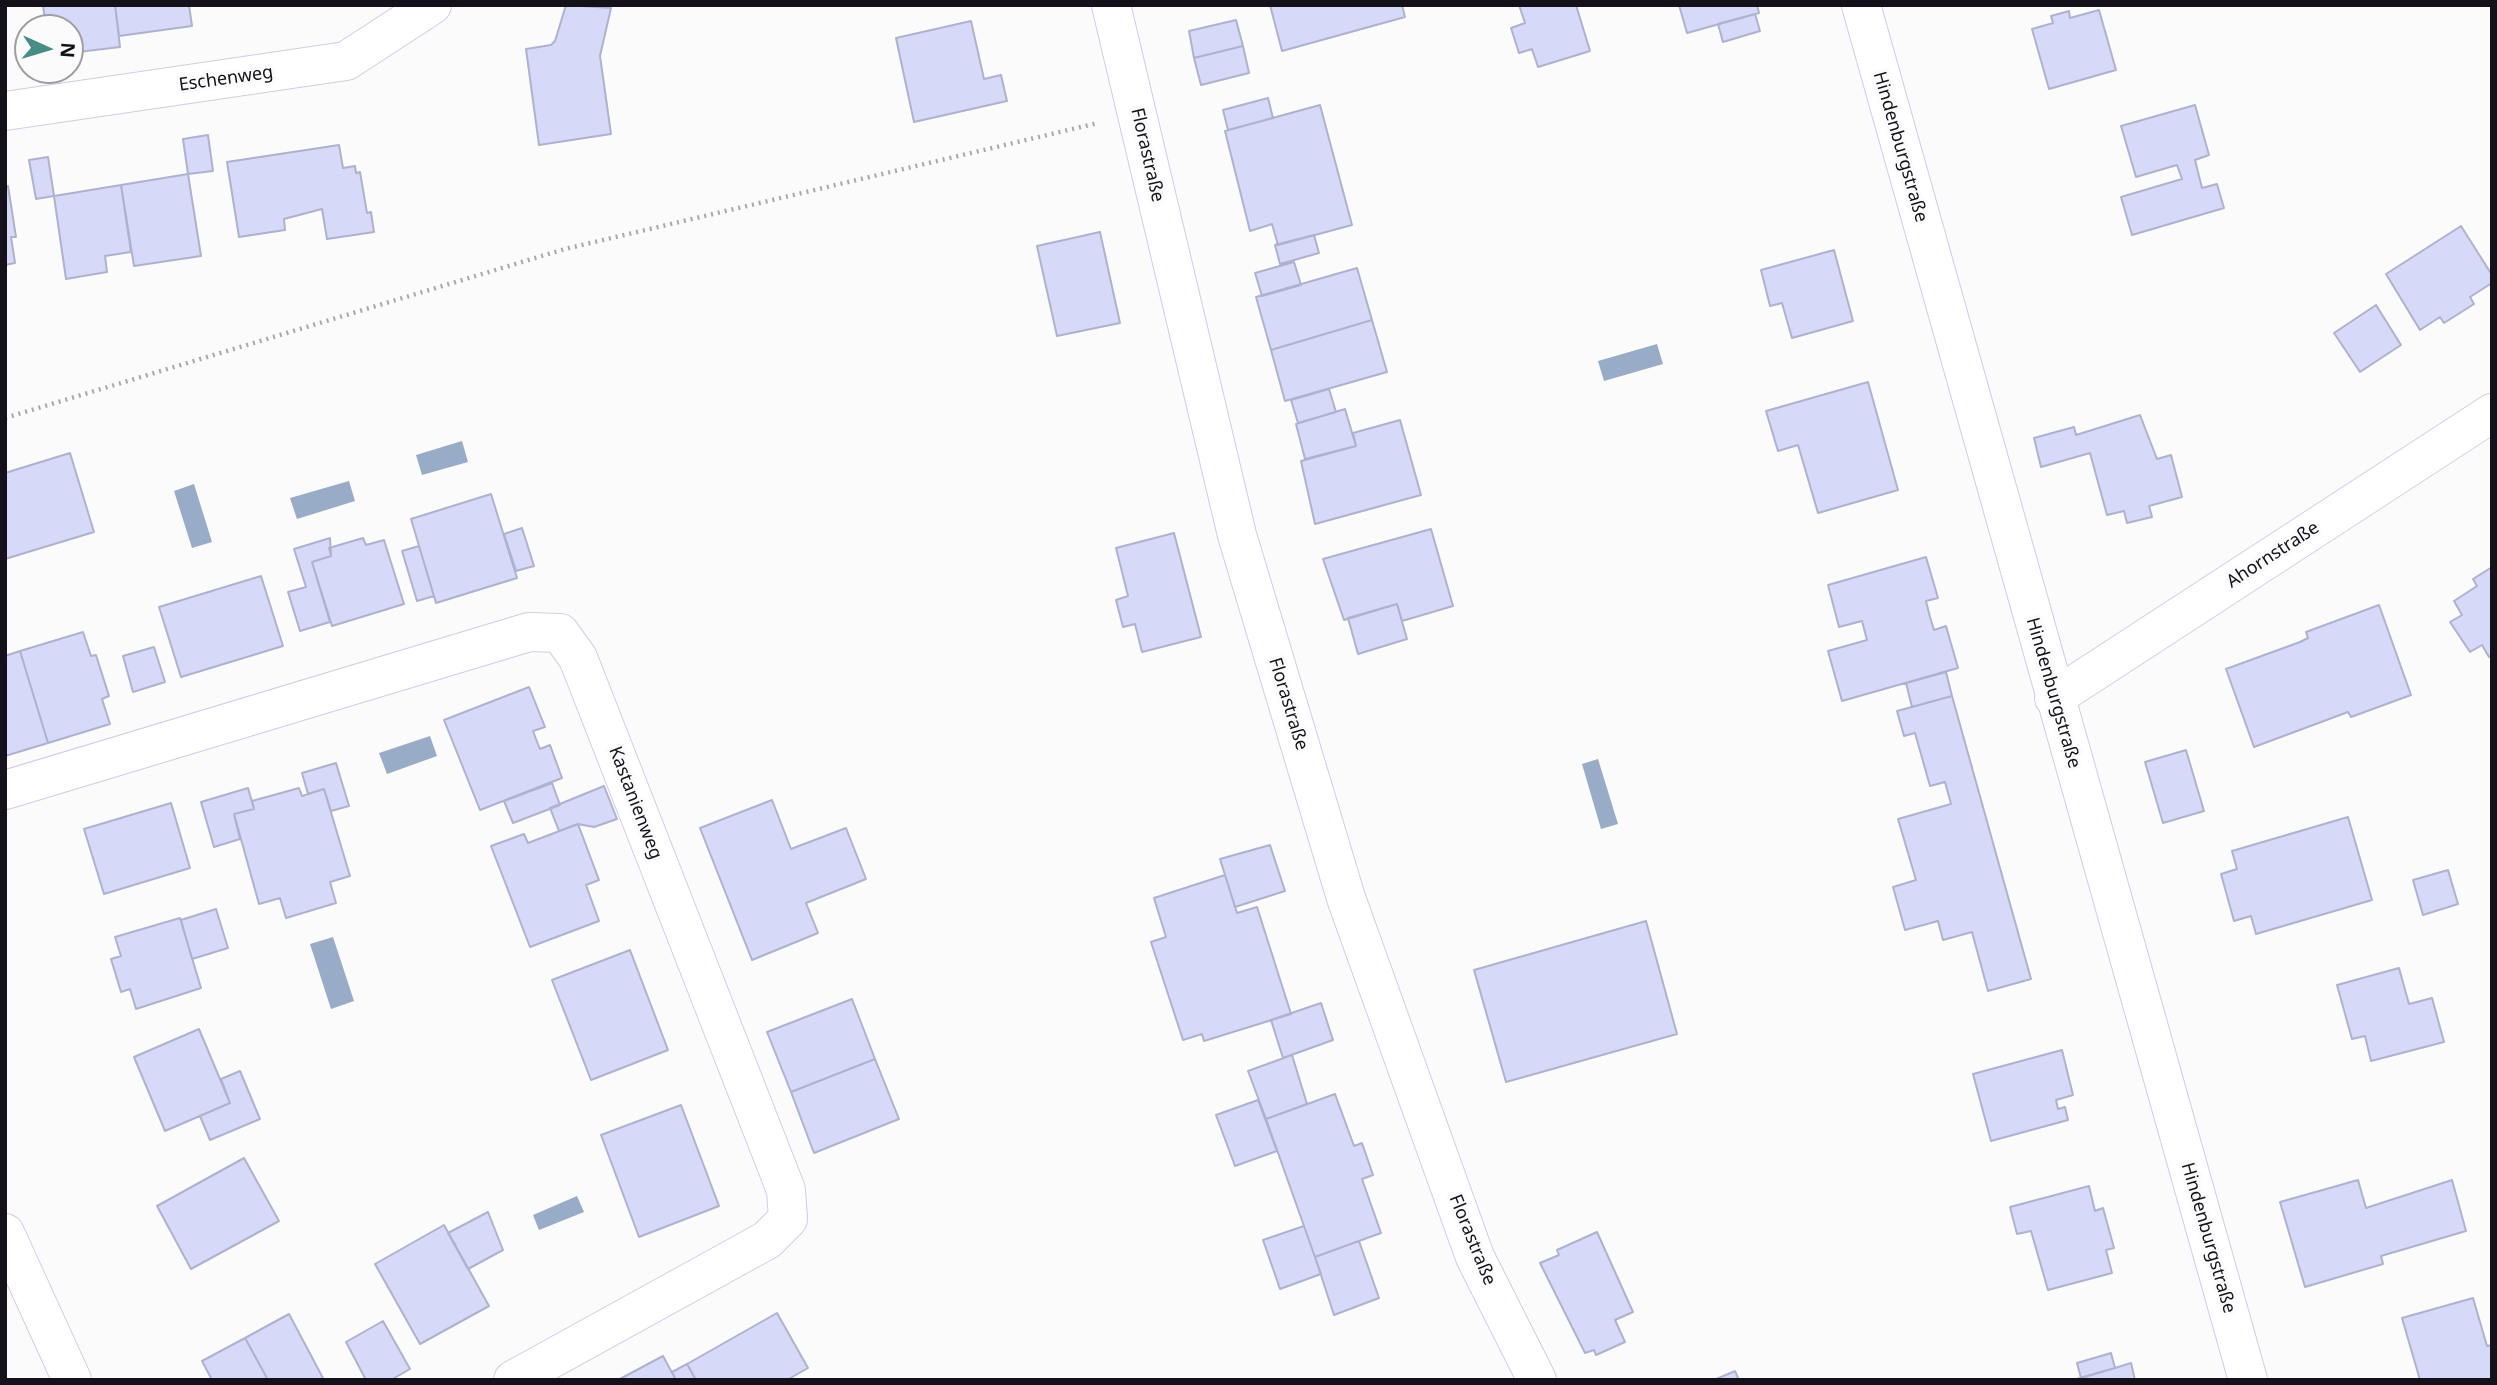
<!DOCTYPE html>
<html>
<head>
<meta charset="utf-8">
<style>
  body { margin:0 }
  #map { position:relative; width:2497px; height:1385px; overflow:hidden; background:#fbfbfb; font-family:"Noto Sans",sans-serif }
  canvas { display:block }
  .frame { position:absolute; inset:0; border:7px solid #14111a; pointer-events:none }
  .north { position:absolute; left:14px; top:14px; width:70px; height:70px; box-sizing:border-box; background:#fbfbfb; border:2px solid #9f9da1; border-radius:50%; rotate:94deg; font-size:19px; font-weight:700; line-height:28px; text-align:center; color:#14111a }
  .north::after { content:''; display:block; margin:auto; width:24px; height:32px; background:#478d85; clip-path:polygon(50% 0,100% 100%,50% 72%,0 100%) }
</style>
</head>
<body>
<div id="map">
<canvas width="2497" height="1385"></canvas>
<div class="frame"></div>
<div class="north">N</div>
</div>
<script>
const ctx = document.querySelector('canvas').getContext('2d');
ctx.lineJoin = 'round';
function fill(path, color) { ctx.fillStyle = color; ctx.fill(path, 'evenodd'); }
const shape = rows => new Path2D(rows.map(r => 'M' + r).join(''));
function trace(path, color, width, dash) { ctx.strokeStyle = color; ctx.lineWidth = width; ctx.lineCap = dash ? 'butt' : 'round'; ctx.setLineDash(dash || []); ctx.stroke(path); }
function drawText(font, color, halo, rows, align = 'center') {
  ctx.font = font + ' "Noto Sans",sans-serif'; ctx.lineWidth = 7; ctx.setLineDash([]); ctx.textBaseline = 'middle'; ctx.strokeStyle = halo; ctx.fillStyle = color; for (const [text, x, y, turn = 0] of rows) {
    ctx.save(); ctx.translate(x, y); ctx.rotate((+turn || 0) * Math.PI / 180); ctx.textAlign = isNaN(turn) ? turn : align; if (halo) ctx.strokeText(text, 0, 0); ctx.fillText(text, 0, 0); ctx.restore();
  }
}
fill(shape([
  [1657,344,1663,364,1604,381,1598,361],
  [462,441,468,462,422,475,416,455],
  [349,481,355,501,297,519,290,498],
  [194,484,212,542,192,548,174,491],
  [430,736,437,756,387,774,379,753],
  [1598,759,1618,824,1601,829,1582,764],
  [333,937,354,1001,331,1009,310,944],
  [577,1196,584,1212,539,1230,533,1215]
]), '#98abc7');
const building = shape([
  [43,5,115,5,120,47,70,53,70,28,46,28,43,5],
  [115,5,189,5,192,26,119,36,115,5],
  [566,5,611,8,600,56,611,134,539,145,526,49,551,45,555,41,566,5],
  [1270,5,1402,5,1405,17,1282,51,1270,5],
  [1519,5,1576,5,1590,51,1538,67,1532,49,1519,53,1511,28,1525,23,1519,5],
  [1679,5,1757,5,1759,13,1687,33,1679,5],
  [2099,10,2116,70,2049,89,2032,29,2053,23,2051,16,2069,11,2070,18,2099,10],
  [1755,14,1760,31,1723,42,1718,24,1755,14],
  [1236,20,1243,46,1194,58,1189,31,1236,20],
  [971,21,984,79,1001,75,1007,101,914,122,896,38,971,21],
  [1243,46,1249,73,1201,85,1194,58,1243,46],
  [1268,98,1273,118,1228,130,1223,110,1268,98],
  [1320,105,1352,225,1278,245,1272,224,1250,231,1225,131,1320,105],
  [2195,105,2209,155,2195,160,2202,188,2217,184,2224,208,2132,235,2121,197,2182,179,2177,165,2136,177,2121,126,2195,105],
  [208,135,213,171,188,174,183,139,208,135],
  [339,145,343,168,355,166,356,173,360,172,367,213,371,212,374,232,327,239,322,209,284,219,285,230,239,237,227,162,339,145],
  [48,157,54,196,36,199,29,160,48,157],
  [188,174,201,256,134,266,121,185,188,174],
  [121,185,131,252,105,256,107,272,66,279,54,196,121,185],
  [8,186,16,237,11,237,15,263,5,265,5,187,8,186],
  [2461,226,2492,275,2492,283,2470,297,2474,304,2444,323,2440,317,2420,330,2386,274,2461,226],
  [1100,232,1120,323,1057,336,1037,246,1100,232],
  [1314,235,1319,253,1280,264,1275,245,1314,235],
  [1834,250,1853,321,1792,338,1782,303,1770,306,1761,270,1834,250],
  [1294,262,1301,285,1262,296,1255,273,1294,262],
  [1357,268,1372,320,1271,350,1256,297,1357,268],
  [2376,305,2401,345,2360,372,2334,333,2376,305],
  [1372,320,1387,372,1285,401,1271,350,1372,320],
  [1868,382,1898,490,1818,513,1798,445,1778,451,1766,411,1868,382],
  [1329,389,1336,412,1298,423,1291,400,1329,389],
  [1345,409,1356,446,1305,459,1296,424,1345,409],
  [2140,415,2157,459,2171,455,2182,497,2149,506,2152,517,2127,523,2124,511,2107,515,2090,453,2041,467,2034,438,2074,427,2076,435,2140,415],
  [1400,420,1421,495,1315,524,1301,461,1356,446,1353,433,1400,420],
  [70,453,94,532,5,559,5,473,70,453],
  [491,494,517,578,436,603,411,519,491,494],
  [522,528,534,566,516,571,504,534,522,528],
  [1431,529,1453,606,1402,621,1397,604,1344,620,1323,559,1431,529],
  [1174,533,1201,637,1142,652,1135,624,1123,627,1116,600,1128,596,1116,548,1174,533],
  [330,538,331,556,312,562,330,622,300,631,288,592,306,587,294,549,330,538],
  [363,538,366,545,384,540,404,604,332,626,312,562,331,556,329,548,363,538],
  [419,546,434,596,417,601,402,551,419,546],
  [1926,557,1938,598,1926,601,1930,617,1934,630,1946,626,1958,668,1842,701,1828,651,1867,640,1862,621,1839,627,1828,585,1926,557],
  [2492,567,2492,655,2489,657,2482,645,2470,652,2450,622,2462,615,2454,601,2477,586,2473,579,2492,567],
  [261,576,283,646,181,677,159,607,261,576],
  [1397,604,1407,639,1358,654,1348,618,1397,604],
  [2379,605,2411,695,2351,717,2348,712,2254,747,2226,669,2300,642,2308,638,2306,632,2379,605],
  [83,632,91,656,96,655,109,696,102,699,110,724,48,743,20,651,83,632],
  [154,647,165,682,133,692,123,656,154,647],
  [20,651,48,743,5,756,5,656,20,651],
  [1946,672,1952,696,1912,707,1906,683,1946,672],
  [529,687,545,727,533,731,536,739,540,749,550,745,562,778,480,810,444,720,529,687],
  [1952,696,2031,979,1988,991,1972,932,1943,940,1938,921,1905,930,1893,887,1916,880,1898,819,1951,804,1945,782,1930,786,1915,733,1904,736,1897,711,1952,696],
  [2186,750,2204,811,2163,823,2145,762,2186,750],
  [336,763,349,806,331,811,324,789,308,794,302,773,336,763],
  [552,783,560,805,513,823,504,801,552,783],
  [604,786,617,819,594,827,578,824,559,831,550,808,604,786],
  [248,788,254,809,234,814,240,839,214,847,201,802,248,788],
  [299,788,302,796,324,789,350,876,330,882,336,903,286,918,280,898,259,904,234,814,254,809,252,801,299,788],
  [772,800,791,849,846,828,866,879,806,903,818,933,752,960,700,828,772,800],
  [171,803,190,868,104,894,84,829,171,803],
  [2348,817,2372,900,2256,934,2251,916,2234,921,2221,874,2237,869,2232,851,2348,817],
  [578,824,599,880,586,885,599,921,530,947,491,846,524,834,528,843,578,824],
  [1270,845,1285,891,1235,907,1220,859,1270,845],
  [2448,870,2458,904,2423,915,2413,880,2448,870],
  [1225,875,1237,913,1257,907,1291,1014,1204,1041,1202,1034,1183,1040,1151,942,1166,937,1154,898,1225,875],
  [216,909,228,948,192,959,181,920,216,909],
  [180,918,201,988,136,1009,130,989,121,992,111,959,121,956,115,937,180,918],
  [1646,921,1677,1034,1506,1082,1474,970,1646,921],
  [630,950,668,1050,591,1080,552,980,630,950],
  [2399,968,2409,1004,2432,998,2444,1042,2371,1061,2365,1036,2352,1039,2337,985,2399,968],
  [852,999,875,1059,791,1092,767,1032,852,999],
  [1321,1003,1333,1040,1283,1058,1271,1020,1321,1003],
  [199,1029,230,1103,165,1131,134,1057,199,1029],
  [2062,1050,2073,1095,2056,1100,2058,1109,2065,1107,2068,1120,1991,1141,1973,1074,2062,1050],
  [1292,1055,1307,1104,1266,1119,1248,1071,1292,1055],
  [875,1059,899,1119,814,1153,791,1092,875,1059],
  [240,1071,260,1119,210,1140,200,1116,230,1103,221,1079,240,1071],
  [1335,1094,1354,1146,1362,1143,1373,1175,1362,1179,1381,1233,1315,1257,1266,1119,1335,1094],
  [1258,1100,1277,1151,1235,1166,1216,1115,1258,1100],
  [681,1105,719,1206,639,1237,601,1135,681,1105],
  [244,1158,279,1221,191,1269,157,1206,244,1158],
  [2358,1180,2366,1208,2452,1180,2466,1231,2381,1256,2383,1264,2305,1287,2280,1202,2358,1180],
  [2089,1186,2095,1211,2103,1208,2114,1248,2106,1250,2112,1273,2048,1290,2031,1231,2017,1234,2010,1207,2089,1186],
  [488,1212,503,1250,468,1269,448,1233,488,1212],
  [444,1225,489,1306,420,1344,375,1264,444,1225],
  [1304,1226,1321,1274,1280,1289,1263,1240,1304,1226],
  [1597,1232,1633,1312,1615,1320,1625,1342,1596,1355,1594,1350,1585,1353,1540,1263,1559,1255,1557,1250,1597,1232],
  [1359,1241,1379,1298,1334,1315,1315,1257,1359,1241],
  [2473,1298,2487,1346,2492,1345,2492,1380,2420,1380,2402,1318,2473,1298],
  [777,1313,808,1368,787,1380,696,1380,687,1364,777,1313],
  [289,1314,324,1380,268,1380,245,1338,289,1314],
  [383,1321,410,1369,391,1380,366,1380,346,1342,383,1321],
  [245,1338,268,1380,212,1380,202,1361,245,1338],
  [2111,1353,2115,1368,2081,1378,2077,1363,2111,1353],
  [663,1356,676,1380,618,1380,663,1356],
  [2131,1363,2135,1380,2073,1380,2115,1368,2131,1363],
  [687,1364,696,1380,676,1380,672,1372,687,1364],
  [1735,1371,1739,1380,1714,1380,1735,1371]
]);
fill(building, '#d6d9f7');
trace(building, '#aeb2ce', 2);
const street = shape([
  [1111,5,1237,535,1346,898,1475,1257,1537,1380],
  [1861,5,2248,1380],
  [5,111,346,61,432,5],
  [2054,698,2492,413],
  [5,790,529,632,560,633,578,658,786,1190,788,1219,767,1240,513,1380],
  [5,1233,72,1380]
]);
trace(street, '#d4cae7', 40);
trace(shape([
  [5,418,565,249,1098,123]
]), '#a8a7aa', 4.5, [2, 5]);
trace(street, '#fff', 38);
drawText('18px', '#14111a', '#fbfbfb', [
  ["Eschenweg",226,79,-8],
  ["Hindenburgstraße",1900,147,74],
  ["Florastraße",1147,155,77],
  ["Ahornstraße",2273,555,-33],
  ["Hindenburgstraße",2053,693,74],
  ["Florastraße",1288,704,73],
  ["Kastanienweg",635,803,69],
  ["Hindenburgstraße",2208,1238,74],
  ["Florastraße",1472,1240,68]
]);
</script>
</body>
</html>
